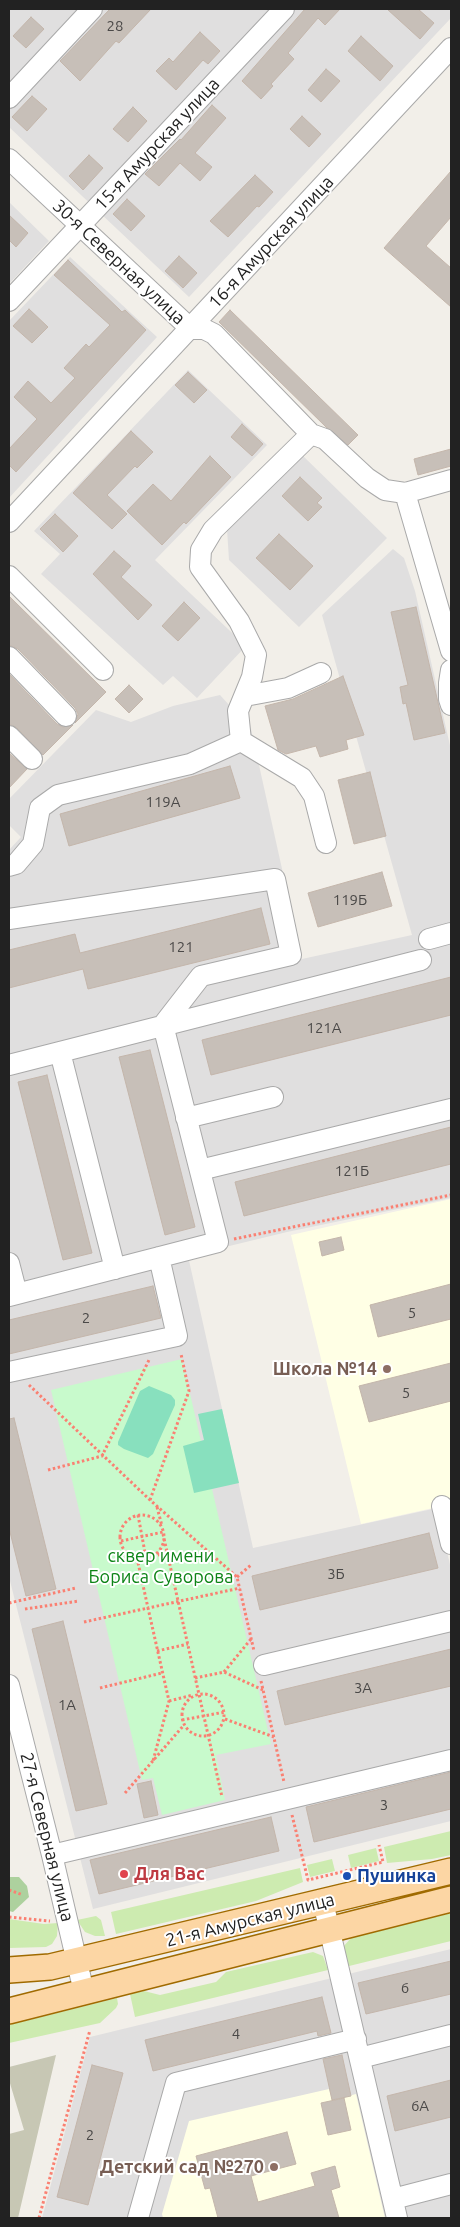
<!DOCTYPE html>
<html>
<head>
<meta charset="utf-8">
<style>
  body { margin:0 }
  #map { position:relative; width:460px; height:2227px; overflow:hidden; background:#f2efe9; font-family:Ubuntu,sans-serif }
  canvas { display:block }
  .frame { position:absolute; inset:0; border:10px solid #222; pointer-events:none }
</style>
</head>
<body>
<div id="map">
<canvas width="460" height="2227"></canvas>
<div class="frame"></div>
</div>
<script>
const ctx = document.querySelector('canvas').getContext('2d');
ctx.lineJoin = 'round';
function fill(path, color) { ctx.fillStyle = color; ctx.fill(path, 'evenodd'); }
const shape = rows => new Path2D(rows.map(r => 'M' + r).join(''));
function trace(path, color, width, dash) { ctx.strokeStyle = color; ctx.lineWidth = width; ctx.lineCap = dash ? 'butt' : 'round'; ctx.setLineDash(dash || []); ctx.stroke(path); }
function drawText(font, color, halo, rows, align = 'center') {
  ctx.font = font + ' Ubuntu,sans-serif'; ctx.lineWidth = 4; ctx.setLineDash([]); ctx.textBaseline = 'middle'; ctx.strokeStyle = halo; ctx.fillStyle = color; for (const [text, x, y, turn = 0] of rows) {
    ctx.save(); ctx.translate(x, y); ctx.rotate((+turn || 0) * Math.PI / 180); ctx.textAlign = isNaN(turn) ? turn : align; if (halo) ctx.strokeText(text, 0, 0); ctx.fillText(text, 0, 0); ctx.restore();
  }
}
fill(shape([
  [9,9,451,9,451,18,189,297,9,127],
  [9,202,49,241,9,284],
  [70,257,157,337,9,498,9,321],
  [188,370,267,445,155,560,246,646,197,698,173,676,163,685,41,574,60,554,34,531],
  [301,454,387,538,299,627,229,560,227,529],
  [393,549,404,558,415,591,451,750,451,1198,287,1232,188,1256,253,1548,437,1508,451,1569,451,1821,93,1909,9,1577,9,850,21,837,9,825,9,799,96,710,131,722,173,706,220,695,251,729,302,959,412,935,322,615],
  [451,1949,451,2218,42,2218,90,2037]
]), '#e0dfdf');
fill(shape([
  [451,1199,451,1506,442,1506,361,1524,291,1235],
  [329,2089,332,2100,356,2094,385,2218,163,2218,162,2214,189,2121]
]), '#ffffe5');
fill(shape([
  [56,2055,18,2218,9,2218,9,2134,24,2130,9,2080,9,2067]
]), '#c7c7b4');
fill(shape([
  [451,1831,451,1855,432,1859,387,1863,384,1847],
  [376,1848,379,1861,351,1868,348,1855],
  [332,1859,335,1871,310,1877,307,1865],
  [300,1868,303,1882,256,1901,116,1934,111,1912],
  [451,1913,451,1941,345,1967,343,1947,351,1938],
  [96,1916,101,1920,105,1936,95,1936,85,1932,77,1920],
  [9,1919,44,1924,58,1923,57,1936,52,1944,46,1947,9,1948],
  [313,1952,323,1956,328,1970,135,2017,130,1994,144,1991,160,1995,216,1982,226,1972],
  [117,1998,118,2004,116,2008,100,2023,9,2043,9,2025]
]), '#cdebb0');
fill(shape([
  [9,1877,19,1877,27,1886,29,1897,13,1912,9,1911]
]), '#add19e');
fill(shape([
  [182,1359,271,1744,216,1755,225,1800,162,1815,153,1778,142,1780,51,1390]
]), '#c8facc');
fill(shape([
  [149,1386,171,1395,175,1400,175,1405,153,1454,148,1458,124,1449,118,1445,118,1442,140,1391],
  [222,1409,239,1483,194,1493,183,1446,204,1440,198,1414]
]), '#88e0be');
const building = shape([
  [110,9,151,9,119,43,116,41,80,81,60,61,110,9],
  [305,9,340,9,325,25,318,18,288,53,294,59,271,84,273,86,261,99,242,81,305,9],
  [387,9,418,9,434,23,420,39,387,9],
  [31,17,44,29,26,48,13,36,31,17],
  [200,32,220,51,208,64,203,60,176,90,156,71,169,58,173,62,200,32],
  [361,36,393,66,380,81,348,51,361,36],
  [326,69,340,81,321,102,308,90,326,69],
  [32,96,47,109,27,131,12,117,32,96],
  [212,105,226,118,195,153,212,167,200,181,180,163,159,186,145,174,180,139,181,140,212,105],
  [133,107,147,121,128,142,113,129,133,107],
  [302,116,321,134,309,147,290,129,302,116],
  [89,155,103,168,83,190,69,176,89,155],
  [451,171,451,217,426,246,451,268,451,307,384,248,451,171],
  [255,175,273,192,259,207,257,206,228,237,210,221,255,175],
  [127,199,145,216,131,231,113,214,127,199],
  [9,215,28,233,16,247,9,240,9,215],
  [179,256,197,273,183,288,165,271,179,256],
  [68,260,122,312,125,310,146,330,16,472,9,465,9,449,37,419,14,397,28,381,51,403,75,378,64,368,86,344,89,347,110,325,54,275,68,260],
  [29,309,48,327,32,343,13,326,29,309],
  [230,310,358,435,348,445,326,427,219,322,230,310],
  [188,372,207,390,194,403,175,385,188,372],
  [242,424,263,444,252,456,231,437,242,424],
  [131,431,153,452,137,468,135,466,107,495,127,514,112,529,73,493,131,431],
  [451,449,451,466,418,475,414,459,451,449],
  [210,456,231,477,186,524,184,522,162,545,127,511,153,484,171,501,210,456],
  [300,477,322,498,317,503,322,507,308,521,282,496,300,477],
  [55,514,78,536,63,552,40,529,55,514],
  [279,534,313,566,290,590,256,558,279,534],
  [114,551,131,566,121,577,152,605,138,620,93,574,114,551],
  [9,596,106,692,75,723,78,714,75,708,18,649,9,645,9,596],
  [184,602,200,618,178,641,162,626,184,602],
  [416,607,445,733,414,740,406,703,403,704,400,687,408,685,391,612,416,607],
  [9,674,57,724,63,727,73,725,43,755,17,728,9,724,9,674],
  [343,676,364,735,346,740,348,749,320,757,316,746,286,754,278,750,265,706,293,699,343,676],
  [129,685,143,699,129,713,115,699,129,685],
  [9,753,27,769,9,788,9,753],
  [230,766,240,798,69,846,60,814,230,766],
  [370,772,386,836,354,844,338,780,370,772],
  [382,872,392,906,318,927,308,893,382,872],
  [261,908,270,944,88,989,83,969,9,988,9,950,75,934,80,953,261,908],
  [451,977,451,1015,211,1075,202,1040,451,977],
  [150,1050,195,1227,165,1235,119,1057,150,1050],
  [47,1075,92,1253,63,1260,18,1082,47,1075],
  [451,1127,451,1164,244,1216,235,1182,451,1127],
  [341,1237,344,1250,322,1256,319,1242,341,1237],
  [451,1284,451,1319,378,1337,370,1305,451,1284],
  [153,1286,161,1318,9,1354,9,1320,153,1286],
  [451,1363,451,1401,369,1422,359,1386,451,1363],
  [14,1418,56,1589,26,1596,9,1528,9,1419,14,1418],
  [429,1533,438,1568,260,1610,252,1576,429,1533],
  [63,1621,107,1804,76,1811,32,1629,63,1621],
  [451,1649,451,1686,285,1725,277,1691,451,1649],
  [451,1772,451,1809,314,1842,306,1807,451,1772],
  [151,1781,158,1815,144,1818,137,1784,151,1781],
  [271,1817,279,1851,99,1894,90,1860,271,1817],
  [451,1961,451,1994,366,2014,358,1983,451,1961],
  [322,1997,331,2033,318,2036,317,2031,153,2071,145,2040,322,1997],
  [342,2055,351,2096,332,2100,323,2059,342,2055],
  [92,2065,123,2073,88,2205,57,2197,92,2065],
  [451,2080,451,2117,395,2131,387,2096,451,2080],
  [344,2098,351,2130,328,2135,321,2103,344,2098],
  [287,2132,296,2164,251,2176,258,2202,315,2186,311,2173,335,2166,340,2187,331,2190,339,2218,218,2218,210,2188,205,2189,196,2156,287,2132]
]);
fill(building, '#c7bfb8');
trace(building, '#c4b6ab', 1);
const minor = shape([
  [9,98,92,9],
  [9,159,191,329,204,329,214,334,311,434,325,439,367,478,385,490,405,493,451,651],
  [9,301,284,9],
  [405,493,451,480],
  [9,522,451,48],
  [9,576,103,670],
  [9,657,66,716],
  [451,670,449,683,449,699,451,705],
  [245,696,288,688,321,673],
  [9,736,32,759],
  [241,741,302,778,314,796,326,843],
  [9,866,16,864,33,844,40,808,58,795,190,764,241,741,238,711,252,677,256,655,239,621,200,567,201,550,213,530,311,434],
  [9,919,275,879,291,955,201,976,163,1025],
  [429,939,451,933],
  [60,1052,115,1269],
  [9,1065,421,960],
  [186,1118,273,1097],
  [200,1170,451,1109],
  [9,1263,17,1294],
  [9,1296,218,1242,163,1025],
  [9,1372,177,1336,159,1257],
  [442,1506,451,1544],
  [264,1665,451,1621],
  [9,1685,52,1855,84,1992],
  [52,1855,451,1760],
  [323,1902,397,2218],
  [360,2058,451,2035],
  [393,2199,451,2184],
  [138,2218,176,2083,356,2039]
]);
const major = shape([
  [9,1970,50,1967,451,1871],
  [9,2011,451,1899]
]);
trace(minor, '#a9a9a9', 22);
trace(major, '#a06b00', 28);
trace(shape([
  [234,1239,451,1195],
  [29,1385,150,1500,237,1577,254,1651],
  [48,1470,102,1456,149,1360],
  [150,1500,189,1391,181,1354],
  [157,1507,162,1526],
  [138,1515,146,1558],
  '120 1537a22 22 0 1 1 44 0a22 22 0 1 1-44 0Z',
  [163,1534,222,1797],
  [121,1541,163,1532],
  [153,1556,167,1553],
  [137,1558,148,1608,240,1588],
  [237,1577,251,1565],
  [9,1603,76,1588],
  [25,1609,79,1601],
  [84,1622,148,1608,169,1701,153,1761],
  [157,1651,188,1644],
  [224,1672,251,1639],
  [195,1678,224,1672,263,1690],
  [261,1681,284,1782],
  [100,1688,162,1673],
  '182 1715a21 21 0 1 1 42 0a21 21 0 1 1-42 0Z',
  [169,1701,193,1695],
  [225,1719,274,1737],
  [182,1720,225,1712],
  [125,1793,184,1725],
  [292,1815,308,1880,383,1862,379,1845],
  [9,1890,23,1895],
  [9,1917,50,1921],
  [39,2218,90,2030]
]), '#fa8072', 3, [2.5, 2.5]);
trace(minor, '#fff', 20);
trace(major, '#fcd6a4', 25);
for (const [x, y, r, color] of [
  [387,1369,5,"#8d6e63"],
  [124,1874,5,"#e0444e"],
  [347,1876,5,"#1a4fb4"],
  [274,2167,5,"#8d6e63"]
]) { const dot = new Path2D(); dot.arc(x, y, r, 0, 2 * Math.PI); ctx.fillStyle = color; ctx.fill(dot); trace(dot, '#fff', 2); }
drawText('15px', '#4b4948', null, [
  ["28",115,26],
  ["119А",163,802],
  ["119Б",350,900],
  ["121",181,947],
  ["121А",324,1028],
  ["121Б",352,1171],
  ["5",412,1313],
  ["2",86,1318],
  ["5",406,1393],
  ["3Б",336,1574],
  ["3А",363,1688],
  ["1А",67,1705],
  ["3",384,1805],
  ["6",405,1988],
  ["4",236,2034],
  ["6А",420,2106],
  ["2",90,2135]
]);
drawText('18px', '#222', '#fff', [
  ["15-я Амурская улица",157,144,-47],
  ["16-я Амурская улица",271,242,-47],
  ["30-я Северная улица",119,262,43],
  ["27-я Северная улица",47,1837,76],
  ["21-я Амурская улица",250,1920,-14]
]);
drawText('bold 18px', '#785e54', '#fff', [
  ["Школа №14",377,1369],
  ["Детский сад №270",264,2167]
], 'right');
drawText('18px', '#0c8416', '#fff', [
  ["сквер имени",161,1556],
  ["Бориса Суворова",161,1577]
]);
drawText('bold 18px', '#be3a42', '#fff', [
  ["Для Вас",134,1874]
], 'left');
drawText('bold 18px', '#164399', '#fff', [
  ["Пушинка",357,1876]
], 'left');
</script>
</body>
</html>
